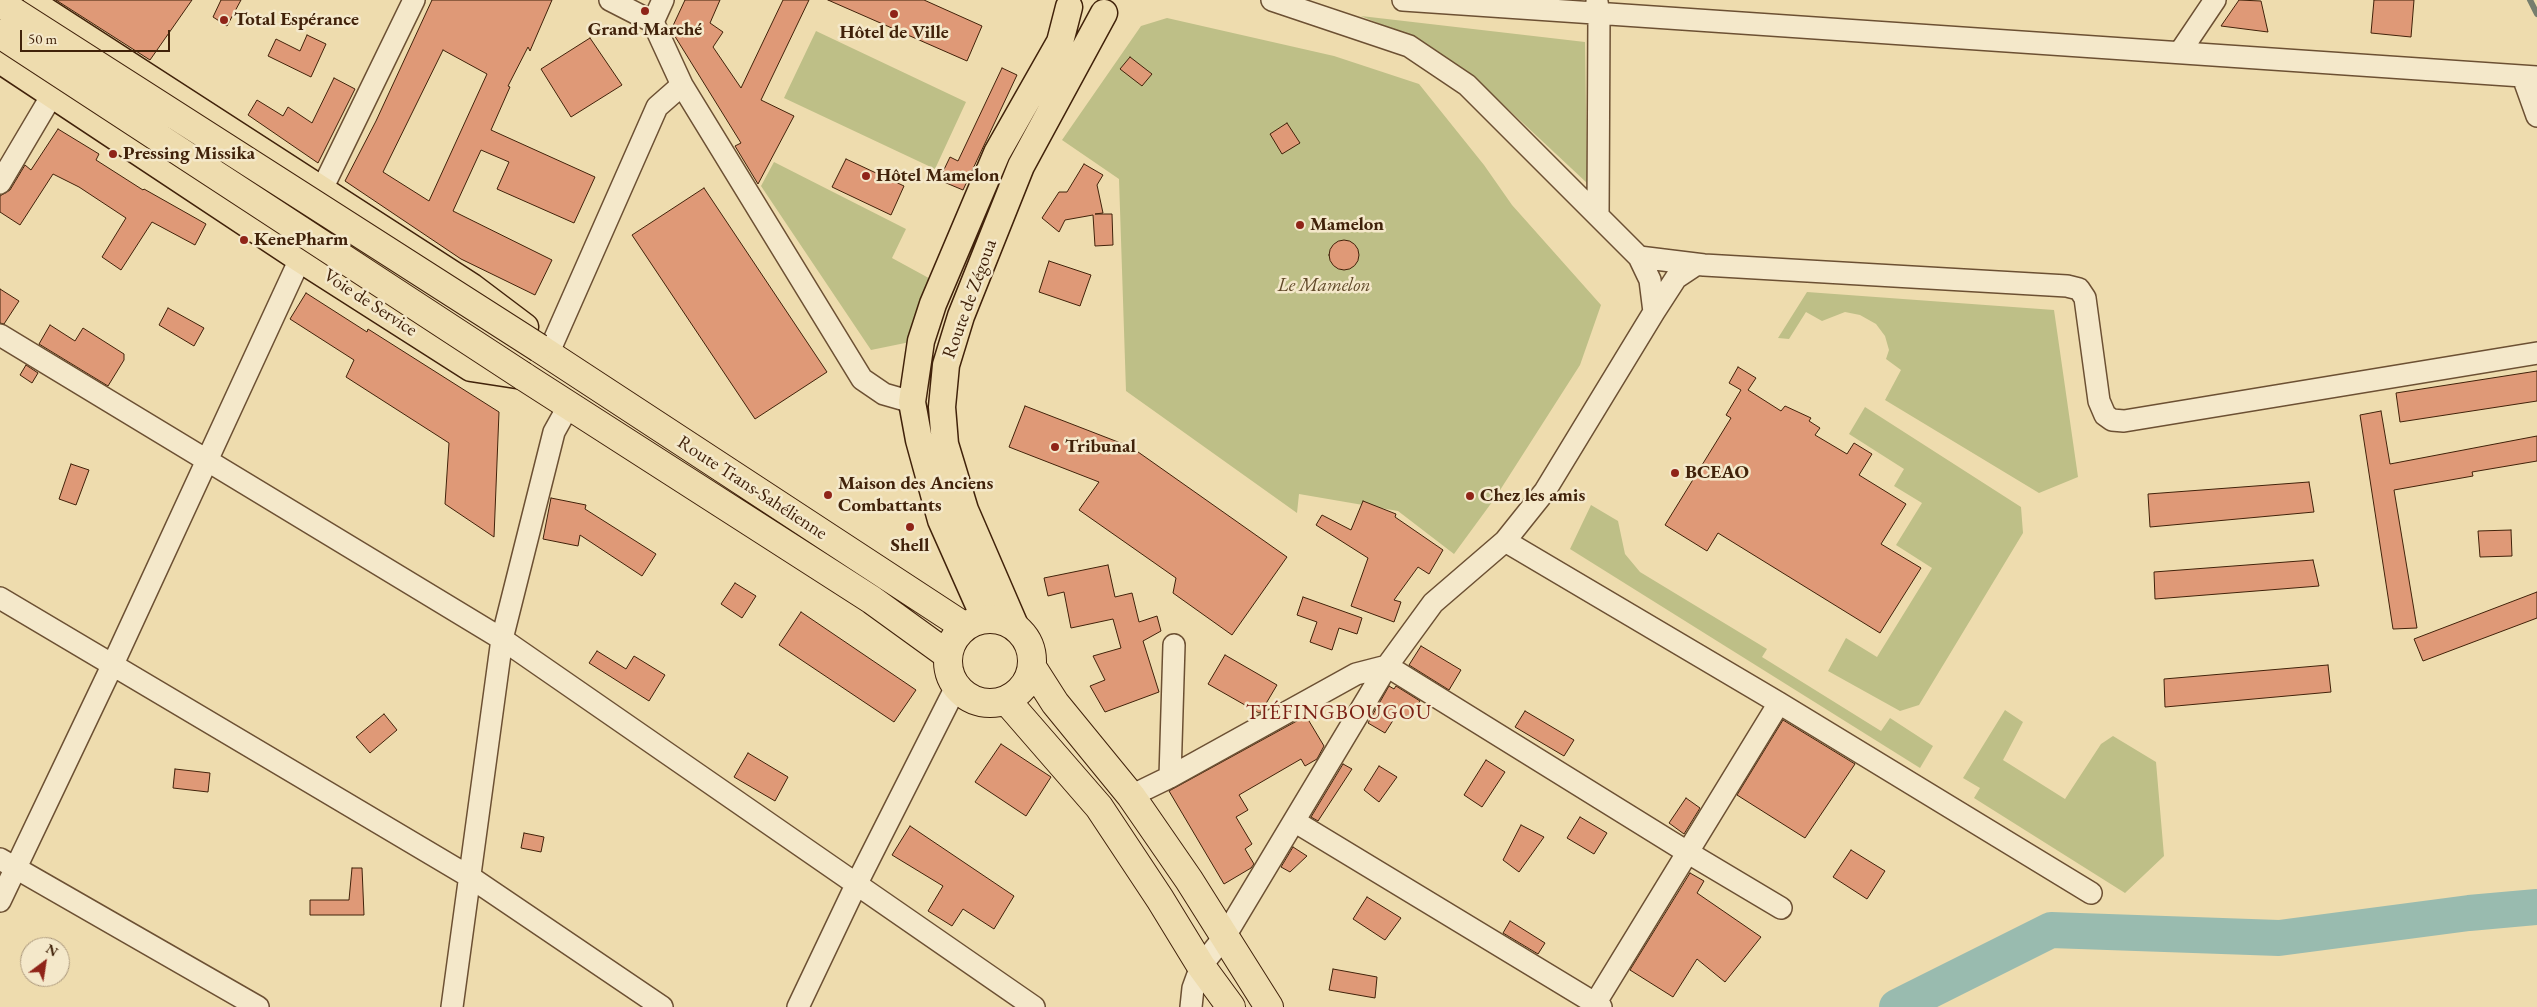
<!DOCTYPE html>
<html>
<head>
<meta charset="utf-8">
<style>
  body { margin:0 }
  #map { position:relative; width:2537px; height:1007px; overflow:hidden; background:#eedcae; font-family:"EB Garamond",serif }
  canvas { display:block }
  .north { position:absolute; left:20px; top:937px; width:50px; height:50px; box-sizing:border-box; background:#f4e8ca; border:1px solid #ac997d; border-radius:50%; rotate:31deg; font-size:14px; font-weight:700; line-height:20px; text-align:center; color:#41220a }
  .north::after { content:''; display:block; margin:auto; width:18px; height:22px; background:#8f2418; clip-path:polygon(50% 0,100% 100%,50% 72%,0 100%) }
  .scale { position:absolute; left:20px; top:30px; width:150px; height:22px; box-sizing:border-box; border:2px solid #41220a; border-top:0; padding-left:6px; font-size:15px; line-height:18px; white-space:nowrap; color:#41220a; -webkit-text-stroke:4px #f4e8ca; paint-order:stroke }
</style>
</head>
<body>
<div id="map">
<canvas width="2537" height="1007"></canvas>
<div class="north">N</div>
<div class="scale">50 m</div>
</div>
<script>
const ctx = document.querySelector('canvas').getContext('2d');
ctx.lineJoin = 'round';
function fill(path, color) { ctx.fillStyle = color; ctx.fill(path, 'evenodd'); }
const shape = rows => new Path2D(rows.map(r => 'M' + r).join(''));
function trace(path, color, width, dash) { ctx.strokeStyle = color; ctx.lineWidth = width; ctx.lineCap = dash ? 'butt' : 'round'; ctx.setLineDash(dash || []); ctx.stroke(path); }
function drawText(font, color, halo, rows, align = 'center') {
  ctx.font = font + ' "EB Garamond",serif'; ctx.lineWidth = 5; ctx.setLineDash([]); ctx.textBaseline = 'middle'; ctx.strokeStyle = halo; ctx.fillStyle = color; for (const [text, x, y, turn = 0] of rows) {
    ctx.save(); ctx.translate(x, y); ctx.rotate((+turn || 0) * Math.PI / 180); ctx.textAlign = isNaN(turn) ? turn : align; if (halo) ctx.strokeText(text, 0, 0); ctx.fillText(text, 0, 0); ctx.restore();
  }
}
fill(shape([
  [1361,16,1585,42,1587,183,1477,80,1399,32],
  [1167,18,1334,56,1419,84,1484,165,1512,205,1601,305,1580,365,1495,498,1454,554,1398,511,1299,494,1297,513,1126,391,1119,179,1062,140,1141,26],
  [816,31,966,102,935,169,784,98],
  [774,162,906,229,892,258,936,282,910,342,871,350,761,186],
  [1807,292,2054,310,2078,477,2039,493,1885,400,1901,370,1886,359,1889,350,1885,336,1876,324,1860,315,1845,312,1822,321,1806,312,1789,339,1778,338],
  [1865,407,2021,507,2023,533,1919,705,1900,711,1828,671,1846,638,1877,657,1932,568,1896,545,1922,503,1894,486,1904,469,1849,434],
  [1591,505,1618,521,1625,554,1640,572,1767,649,1762,657,1881,731,1890,718,1933,746,1920,768,1570,549],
  [2005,710,2023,722,2003,760,2065,799,2101,744,2113,736,2156,762,2164,856,2125,893,1974,798,1980,788,1963,778]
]), '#bebf87');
trace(shape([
  [2530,0,2537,14]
]), '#767e6d', 6);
trace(shape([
  [1897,1007,2051,930,2279,938,2469,913,2537,907]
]), '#99bbaf', 36);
const building = shape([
  [56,0,192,0,150,60,56,0],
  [221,0,241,0,227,26,213,17,221,0],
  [432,0,552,0,530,51,528,47,508,86,510,87,491,130,595,177,574,223,497,189,509,162,481,150,453,211,552,260,535,295,461,259,345,181,376,121,432,0],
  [443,50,487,74,429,201,383,172,443,50],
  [685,0,720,0,710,23,723,32,713,47,741,88,783,0,809,0,761,100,794,116,758,184,735,146,741,143,671,30,685,0],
  [828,0,924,0,982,26,967,61,828,0],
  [2239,0,2261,1,2268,32,2221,26,2239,0],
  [2374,0,2414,0,2411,37,2371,33,2374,0],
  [307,35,326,44,311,77,268,56,276,39,300,51,307,35],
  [590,38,622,85,571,117,541,69,590,38],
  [1130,57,1152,74,1142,86,1120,69,1130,57],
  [1002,68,1017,75,963,190,939,180,950,157,958,161,1002,68],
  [334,78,355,89,318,163,248,115,257,100,283,116,288,107,312,123,334,78],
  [1287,123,1300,143,1282,154,1270,134,1287,123],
  [58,129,99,154,96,160,143,190,144,189,206,224,195,245,152,222,121,270,102,257,126,218,79,187,53,174,20,225,0,212,0,196,10,190,25,165,31,170,58,129],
  [846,159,904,186,891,215,832,187,846,159],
  [1084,164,1103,175,1097,185,1103,213,1095,214,1112,214,1113,245,1095,246,1093,215,1065,220,1059,232,1042,218,1059,192,1067,192,1084,164],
  [704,188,827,372,755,419,632,235,704,188],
  '1329 255a15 15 0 1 1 30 0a15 15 0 1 1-30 0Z',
  [1049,261,1091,275,1080,306,1039,292,1049,261],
  [0,289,19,301,4,324,0,323,0,289],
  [306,293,367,332,368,329,499,412,494,537,445,504,449,443,346,377,354,360,290,319,306,293],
  [168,308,204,328,194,346,159,325,168,308],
  [50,325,75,341,83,328,124,354,124,360,108,386,39,344,50,325],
  [26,365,38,373,32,383,20,375,26,365],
  [1738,367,1756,378,1748,390,1781,411,1785,406,1811,418,1809,421,1820,428,1815,435,1847,454,1854,443,1872,454,1859,475,1906,504,1881,544,1921,568,1880,633,1718,533,1707,551,1665,525,1731,418,1726,415,1741,390,1729,383,1738,367],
  [2537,371,2537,401,2400,422,2396,393,2537,371],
  [1025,406,1131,447,1287,557,1232,635,1173,593,1176,578,1079,510,1099,482,1009,447,1025,406],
  [2381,411,2390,464,2537,436,2537,461,2472,472,2473,476,2394,490,2417,628,2393,629,2360,415,2381,411],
  [71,464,89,470,76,505,59,499,71,464],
  [2309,482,2314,512,2150,527,2148,494,2309,482],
  [551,498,586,505,585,509,656,554,642,576,580,535,578,546,543,539,551,498],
  [1363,501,1396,514,1395,517,1443,550,1429,574,1418,567,1394,600,1401,602,1394,622,1351,606,1368,558,1316,525,1322,515,1351,530,1363,501],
  [2511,530,2512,556,2480,557,2478,531,2511,530],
  [2313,560,2319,586,2155,599,2154,572,2313,560],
  [1108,565,1115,597,1132,593,1139,622,1157,616,1161,631,1143,641,1159,692,1105,712,1090,686,1105,680,1093,656,1121,648,1113,619,1071,628,1064,592,1048,596,1044,578,1108,565],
  [735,583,756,596,742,618,721,604,735,583],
  [2537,592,2537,618,2423,661,2414,639,2537,592],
  [1303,597,1362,618,1357,634,1339,628,1332,650,1310,642,1317,622,1297,615,1303,597],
  [801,612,916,690,894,722,779,645,801,612],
  [1421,646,1461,670,1449,690,1409,665,1421,646],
  [597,651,626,669,634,656,665,675,649,701,589,663,597,651],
  [1225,655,1277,685,1261,712,1259,713,1208,684,1225,655],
  [2328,665,2331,692,2165,707,2164,679,2328,665],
  [1389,686,1394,689,1396,686,1420,701,1409,718,1399,711,1385,733,1368,723,1389,686],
  [1525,711,1574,740,1564,756,1515,727,1525,711],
  [384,714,397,730,370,753,356,737,384,714],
  [1306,716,1324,746,1317,759,1305,766,1301,759,1239,795,1248,810,1236,817,1252,844,1245,849,1254,864,1251,868,1224,884,1169,791,1306,716],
  [1783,720,1855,764,1805,838,1737,795,1783,720],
  [1001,744,1051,777,1026,816,975,782,1001,744],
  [748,753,788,777,775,801,734,777,748,753],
  [1486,760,1505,772,1482,807,1464,795,1486,760],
  [1343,764,1352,769,1318,821,1311,817,1343,764],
  [1379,766,1397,777,1379,802,1364,790,1379,766],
  [175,769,210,773,208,792,173,788,175,769],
  [1686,798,1700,808,1684,834,1669,823,1686,798],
  [1580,817,1607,833,1594,854,1567,838,1580,817],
  [1521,825,1544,837,1519,872,1503,860,1521,825],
  [910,826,1014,896,994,929,963,909,952,926,928,911,943,886,892,855,910,826],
  [524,833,544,837,541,852,521,848,524,833],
  [1293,847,1307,856,1290,872,1281,867,1293,847],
  [1851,850,1885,871,1867,899,1833,877,1851,850],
  [352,868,362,868,364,915,310,915,310,900,349,900,352,868],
  [1690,873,1704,881,1697,893,1761,937,1725,982,1697,959,1673,997,1630,970,1690,873],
  [1367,897,1401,918,1385,940,1353,919,1367,897],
  [1510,921,1545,943,1538,954,1503,933,1510,921],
  [1333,969,1377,977,1375,998,1329,990,1333,969]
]);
fill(building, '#df9977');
trace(building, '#41220a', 1);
const minor = shape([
  [610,0,653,22,682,85,862,379,884,394,912,402],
  [1403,0,2537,77],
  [1597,2,1599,14,1598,216],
  [653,22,663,0],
  [2180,52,2215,0],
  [2523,77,2537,116],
  [0,183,52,95],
  [322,189,414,0],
  [1639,257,1704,265,2067,286,2079,289,2085,298,2099,401,2105,415,2112,420,2124,421,2537,353],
  [1654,312,1676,278,1697,264],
  [0,335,502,639,1034,1007],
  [548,354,657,107,682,85],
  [1505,541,1779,703,2091,893],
  [0,598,470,877,662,1007],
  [1170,777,1174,645],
  [1131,796,1170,777,1356,674,1387,666,1687,852,1781,908],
  [1294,821,1601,1007],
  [0,859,258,1007],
  [0,901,113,664,300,259],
  [452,1007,502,639,554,432,569,405],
  [798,1007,857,883,956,687],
  [1191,1007,1193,988,1201,966,1225,936,1387,666,1433,603,1505,541,1545,491,1654,312,1650,280,1639,257,1467,85,1409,46,1272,0],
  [1593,1007,1779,703]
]);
const major = shape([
  [36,5,472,287,525,327],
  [0,60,300,259,471,368,523,376],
  [985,619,941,520,919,440,912,402,921,341,933,304,997,153,1060,42,1069,7],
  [1016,628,965,510,945,444,942,407,946,365,961,316,1021,166,1104,13]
]);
const highway = shape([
  [539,348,965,627],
  [523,376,872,600,948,655],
  '948 661a42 42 0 1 1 84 0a42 42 0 1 1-84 0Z',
  [1032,667,1055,703,1131,796,1189,880,1269,1007],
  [1006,700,1099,807,1160,899,1201,966,1231,1007]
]);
trace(minor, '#6c5033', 24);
trace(major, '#41220a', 29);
trace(highway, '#41220a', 30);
trace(minor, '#f4e8ca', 21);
trace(major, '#eedcae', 26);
trace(highway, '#eedcae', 28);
const highwayBridge = shape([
  [0,3,539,348],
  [0,34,523,376]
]);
trace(highwayBridge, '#41220a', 30, []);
trace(highwayBridge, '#eedcae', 28);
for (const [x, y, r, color] of [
  [645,11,5,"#8f2418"],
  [894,14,5,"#8f2418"],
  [224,20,5,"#8f2418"],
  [113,154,5,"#8f2418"],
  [866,176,5,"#8f2418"],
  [1300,225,5,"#8f2418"],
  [244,240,5,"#8f2418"],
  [1055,447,5,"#8f2418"],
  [1675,473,5,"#8f2418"],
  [828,495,5,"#8f2418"],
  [1470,496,5,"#8f2418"],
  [910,527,5,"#8f2418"]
]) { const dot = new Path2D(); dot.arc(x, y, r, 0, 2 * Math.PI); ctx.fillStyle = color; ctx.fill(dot); trace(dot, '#f4e8ca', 2); }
drawText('bold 19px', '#41220a', '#f4e8ca', [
  ["Total Espérance",234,20],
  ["Grand Marché",645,30,"center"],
  ["Hôtel de Ville",894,33,"center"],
  ["Pressing Missika",123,154],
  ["Hôtel Mamelon",876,176],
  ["Mamelon",1310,225],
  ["KenePharm",254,240],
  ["Tribunal",1065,447],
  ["BCEAO",1685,473],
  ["Maison des Anciens",838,484],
  ["Combattants",838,506],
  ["Chez les amis",1480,496],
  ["Shell",910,546,"center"]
], 'left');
drawText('italic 19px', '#604929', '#f4e8ca', [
  ["Le Mamelon",1324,286]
]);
drawText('19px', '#41220a', '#f4e8ca', [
  ["Route de Zégoua",970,299,-70],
  ["Voie de Service",370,303,33],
  ["Route Trans-Sahélienne",752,488,33]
]);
ctx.letterSpacing = '1px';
drawText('21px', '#7a1f14', '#f4e8ca', [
  ["TIÉFINGBOUGOU",1339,713]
]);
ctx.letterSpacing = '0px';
</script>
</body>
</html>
